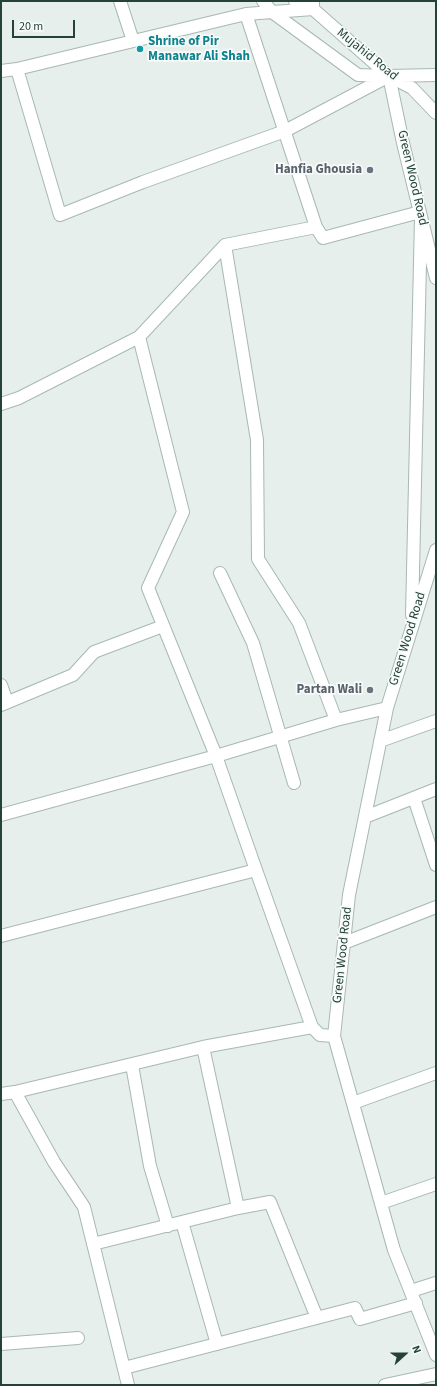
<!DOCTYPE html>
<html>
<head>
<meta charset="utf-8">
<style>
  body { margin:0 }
  #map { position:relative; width:437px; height:1386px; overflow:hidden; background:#e6efeb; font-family:"Source Sans 3",sans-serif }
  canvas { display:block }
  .frame { position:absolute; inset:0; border:2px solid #24423a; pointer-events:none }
  .north { position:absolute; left:385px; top:1334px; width:40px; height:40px; -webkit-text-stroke:3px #f7fbf9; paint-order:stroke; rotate:69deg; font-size:11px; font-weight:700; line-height:16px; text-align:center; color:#24423a }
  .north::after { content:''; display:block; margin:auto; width:14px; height:18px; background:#24423a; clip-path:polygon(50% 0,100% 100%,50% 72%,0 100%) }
  .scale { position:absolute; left:12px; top:20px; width:63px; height:18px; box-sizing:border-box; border:2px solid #24423a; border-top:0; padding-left:5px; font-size:12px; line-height:14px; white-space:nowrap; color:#24423a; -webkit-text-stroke:3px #f7fbf9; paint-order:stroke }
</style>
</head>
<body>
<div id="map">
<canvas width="437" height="1386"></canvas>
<div class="frame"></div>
<div class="north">N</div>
<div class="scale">20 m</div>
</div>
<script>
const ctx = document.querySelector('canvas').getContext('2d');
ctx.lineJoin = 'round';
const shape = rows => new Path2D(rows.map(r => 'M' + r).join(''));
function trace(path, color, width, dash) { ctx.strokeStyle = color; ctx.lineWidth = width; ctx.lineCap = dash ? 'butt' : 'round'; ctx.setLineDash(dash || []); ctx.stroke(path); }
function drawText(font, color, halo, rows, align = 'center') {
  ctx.font = font + ' "Source Sans 3",sans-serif'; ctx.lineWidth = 3.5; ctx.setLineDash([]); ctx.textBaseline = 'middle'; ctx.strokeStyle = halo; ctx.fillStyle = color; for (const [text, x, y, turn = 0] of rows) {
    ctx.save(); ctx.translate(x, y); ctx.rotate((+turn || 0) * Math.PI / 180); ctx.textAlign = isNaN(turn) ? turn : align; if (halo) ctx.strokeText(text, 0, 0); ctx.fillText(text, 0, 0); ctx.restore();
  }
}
const minor = shape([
  [120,1,133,41],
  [263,1,272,12,358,75,389,76,436,75],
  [295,1,313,9,389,76,412,88,436,113],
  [246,14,316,227],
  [17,69,60,215,143,182,285,131,389,76],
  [1,71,17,69,246,14,313,9,313,1],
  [389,76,403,143,436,278],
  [225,245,257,440,258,559,299,623,336,720],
  [139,337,183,512,148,588,216,756,256,870,312,1027,320,1035,334,1036],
  [1,404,19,398,139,337,225,245,316,227,323,238,420,212],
  [436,550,387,708,349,895,334,1036,394,1250,436,1355],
  [220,573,253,643,294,783],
  [412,615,421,218],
  [1,685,7,702],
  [1,705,73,675,94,652,163,626],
  [380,741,436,721],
  [414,798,436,865],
  [1,815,216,756,336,720,387,708],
  [365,817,436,789],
  [1,936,256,870],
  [344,943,436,907],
  [203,1047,238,1208],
  [132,1065,150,1166,168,1226],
  [15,1092,54,1162,84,1207,128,1385],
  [1,1094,15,1092,203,1047,312,1027],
  [353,1103,436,1073],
  [381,1203,436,1184],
  [182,1222,217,1344],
  [93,1244,238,1208,270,1202,317,1318],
  [411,1291,436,1283],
  [1,1344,78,1338],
  [124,1368,355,1308,360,1319,416,1303],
  [385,1385,436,1374]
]);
trace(minor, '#a8b8b2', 14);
trace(minor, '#fff', 12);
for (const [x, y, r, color] of [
  [140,49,4,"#0f9aa8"],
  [370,170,4,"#6b7280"],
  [370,690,4,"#6b7280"]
]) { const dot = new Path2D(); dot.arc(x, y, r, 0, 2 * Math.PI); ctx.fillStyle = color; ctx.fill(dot); trace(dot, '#f7fbf9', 1.5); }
drawText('bold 13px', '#0d838f', '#f7fbf9', [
  ["Shrine of Pir",148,42],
  ["Manawar Ali Shah",148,57]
], 'left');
drawText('13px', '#24423a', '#f7fbf9', [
  ["Mujahid Road",367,55,39],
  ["Green Wood Road",412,178,77],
  ["Green Wood Road",408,639,-73],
  ["Green Wood Road",343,955,-84]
]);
drawText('bold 13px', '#5b616d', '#f7fbf9', [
  ["Hanfia Ghousia",362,170],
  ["Partan Wali",362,690]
], 'right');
</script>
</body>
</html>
